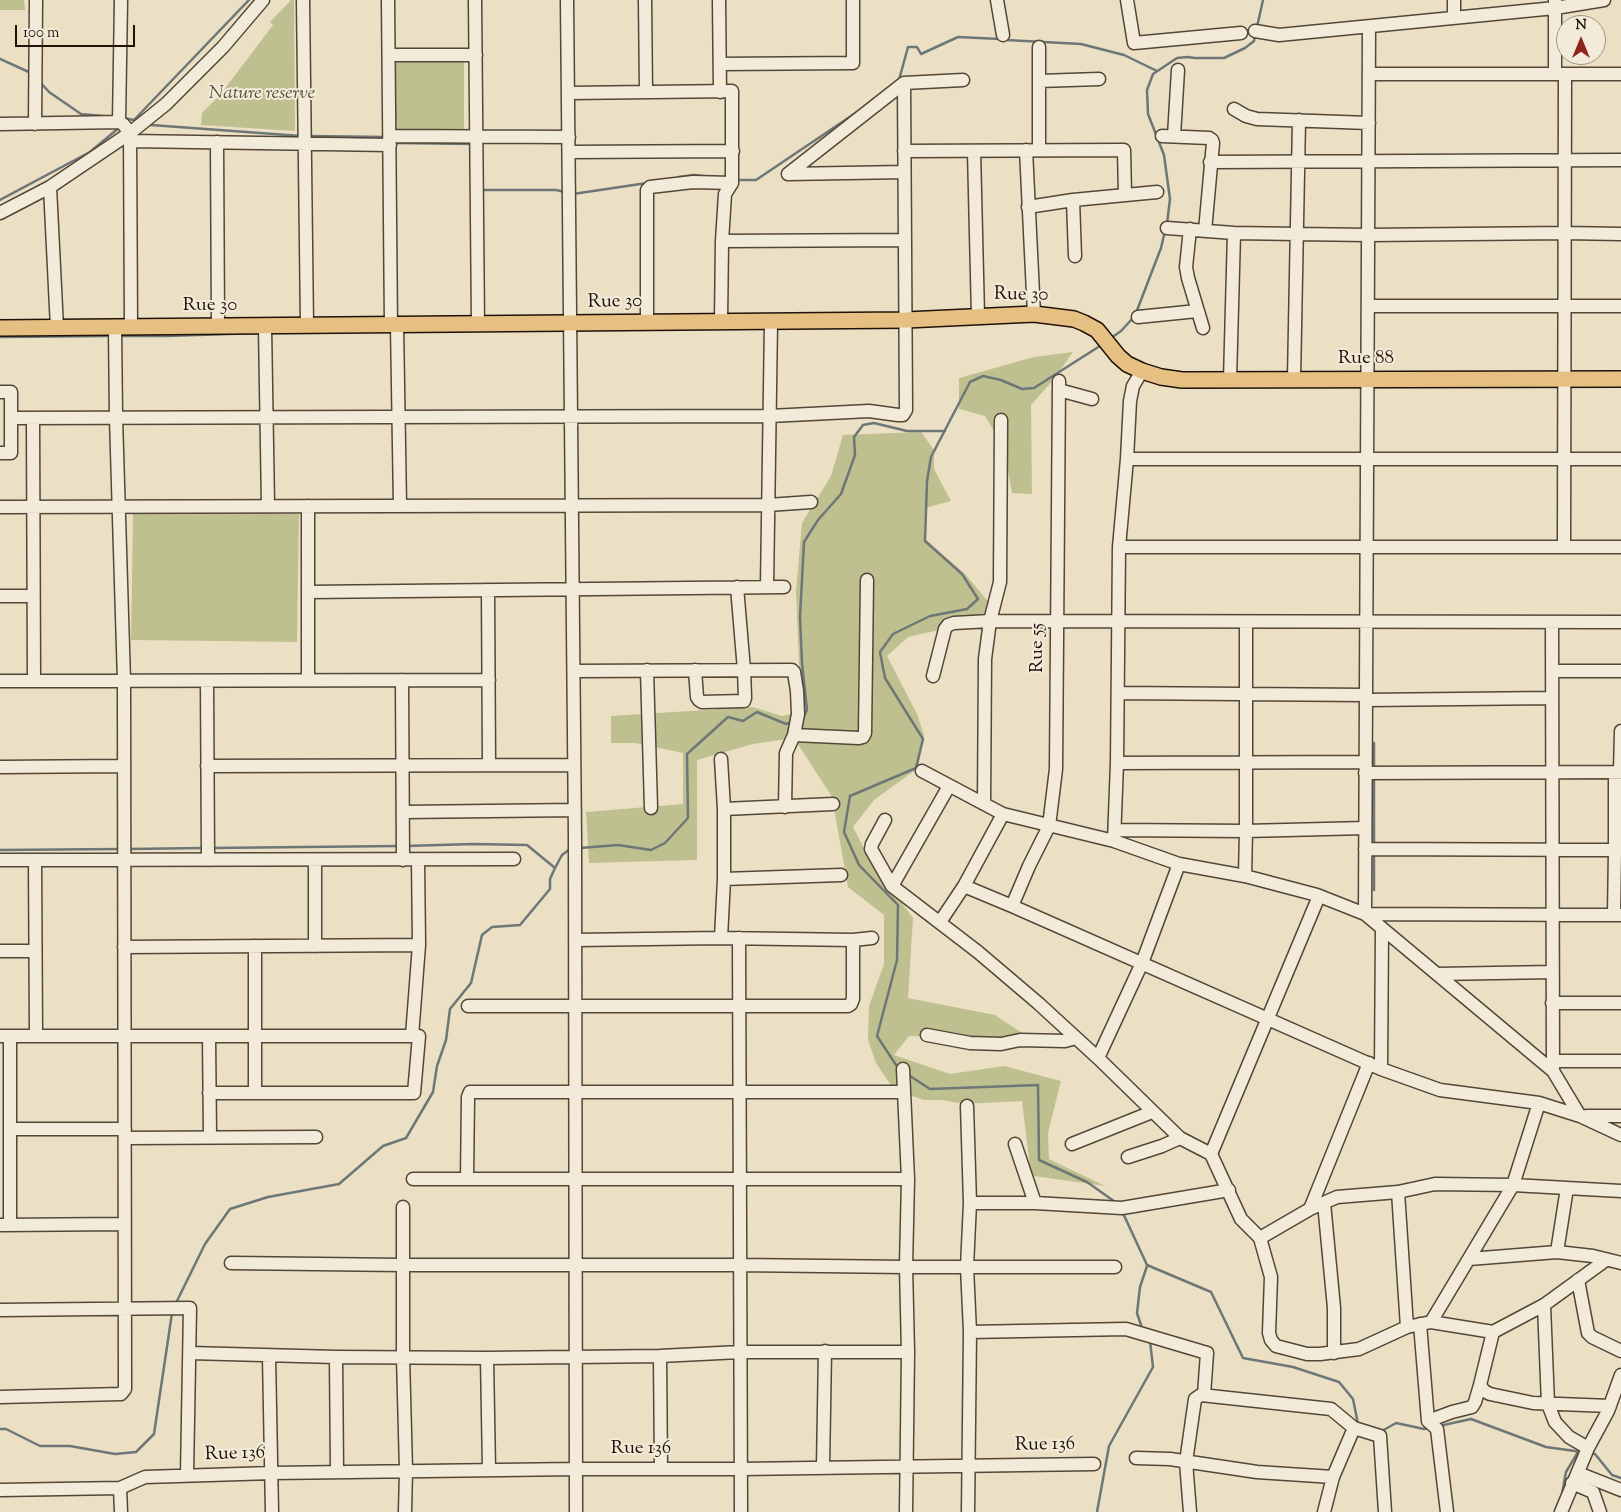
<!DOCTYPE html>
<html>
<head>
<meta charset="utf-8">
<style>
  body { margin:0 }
  #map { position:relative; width:1621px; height:1512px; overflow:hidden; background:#ece0c4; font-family:"Sorts Mill Goudy",serif }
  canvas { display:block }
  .north { position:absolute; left:1556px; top:15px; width:50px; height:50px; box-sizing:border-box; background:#f3ebd9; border:1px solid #9f9486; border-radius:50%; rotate:0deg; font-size:14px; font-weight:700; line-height:20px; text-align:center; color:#211209 }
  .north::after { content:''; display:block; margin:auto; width:18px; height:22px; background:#8f2418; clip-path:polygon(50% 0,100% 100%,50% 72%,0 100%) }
  .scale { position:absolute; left:15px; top:25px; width:120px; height:22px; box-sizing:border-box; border:2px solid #211209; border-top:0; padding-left:6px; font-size:15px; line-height:18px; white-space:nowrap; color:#211209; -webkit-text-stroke:4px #f3ebd9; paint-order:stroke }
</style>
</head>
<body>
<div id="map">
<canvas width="1621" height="1512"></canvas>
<div class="north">N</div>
<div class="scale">100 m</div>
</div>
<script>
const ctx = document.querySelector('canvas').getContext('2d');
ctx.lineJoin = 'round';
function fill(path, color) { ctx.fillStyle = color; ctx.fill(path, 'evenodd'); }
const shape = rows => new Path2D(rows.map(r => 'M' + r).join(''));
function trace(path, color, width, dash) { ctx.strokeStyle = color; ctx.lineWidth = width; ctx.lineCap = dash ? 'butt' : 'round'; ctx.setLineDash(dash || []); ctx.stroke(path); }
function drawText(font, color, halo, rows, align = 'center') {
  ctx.font = font + ' "Sorts Mill Goudy",serif'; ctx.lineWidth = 4; ctx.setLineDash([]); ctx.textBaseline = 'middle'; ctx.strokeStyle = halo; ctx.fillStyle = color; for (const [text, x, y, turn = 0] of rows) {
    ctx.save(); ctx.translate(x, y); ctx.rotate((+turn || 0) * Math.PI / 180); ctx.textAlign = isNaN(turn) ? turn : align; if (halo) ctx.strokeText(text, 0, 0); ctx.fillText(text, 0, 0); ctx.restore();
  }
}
fill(shape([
  [0,0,24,0,25,10,0,10],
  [291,0,294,0,295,131,201,125,202,113,220,95,273,25,270,22],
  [391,49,464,51,464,135,391,135],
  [1073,352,1054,379,1031,405,1032,494,1012,493,1004,448,985,416,959,409,959,378,1034,357],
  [921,432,934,450,934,469,951,501,925,508,924,538,966,575,991,605,983,623,948,628,908,637,887,656,917,714,924,735,918,768,874,800,853,827,871,862,913,918,908,998,995,1015,1031,1039,909,1036,894,1055,950,1074,1004,1066,1061,1081,1048,1133,1049,1159,1105,1186,1034,1176,1030,1168,1022,1101,964,1104,942,1100,924,1100,894,1090,876,1063,868,1040,869,1006,884,964,884,915,848,887,832,797,794,738,753,744,697,760,697,860,589,863,586,812,683,804,683,753,635,743,611,743,611,716,753,707,782,716,801,712,796,591,802,523,831,476,843,435],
  [133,512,299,514,297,642,131,640]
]), '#bfc08f');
trace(shape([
  [1257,27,1263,0],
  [1006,40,1081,44,1124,55,1157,71],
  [0,59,31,73],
  [899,80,908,47,917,47,921,54,958,37,1000,39],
  [40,82,49,92,81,114,103,116],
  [123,118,134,120,249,0],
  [151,125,301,136],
  [309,136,386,137],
  [393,141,395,143,472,144],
  [679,177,694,175,703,176],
  [737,180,756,180,860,110],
  [481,190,556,190,565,192],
  [573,194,647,183],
  [0,200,90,152,120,127],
  [1167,224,1170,199,1164,155,1148,114,1147,90,1153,74,1177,58,1187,57,1195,58,1224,58,1245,48,1254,41,1255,35],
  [1136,313,1161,248,1165,231],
  [118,336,167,336,260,333],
  [0,337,110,336],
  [1111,338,1121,331,1133,318],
  [803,718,807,710,802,663,800,617,804,542,818,520,841,494,855,455,854,437,863,425,874,423,907,431,945,431],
  [1374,768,1374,743],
  [406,846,473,844,527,845,555,868],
  [1374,846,1374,776],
  [211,848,398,846],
  [580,848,618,845,651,850,665,843,688,818,687,754,728,717,743,721,757,712,786,724,792,722],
  [129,849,203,848],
  [0,850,121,849],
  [1374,890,1374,854],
  [898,1068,877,1036,897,960,898,905,859,865,844,832,850,796,916,768,923,739,885,678,880,652,893,634,930,616,967,609,978,599,962,574,925,541,927,481,931,457,970,382,983,376,1001,380,1022,389,1034,388,1103,344],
  [907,1074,930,1089,1038,1085,1039,1160,1087,1182,1118,1204],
  [1122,1211,1147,1265,1211,1292,1243,1358,1293,1367,1339,1382,1353,1399,1358,1424],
  [176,1303,205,1244,230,1209,268,1197,339,1184,383,1146,406,1138,433,1092,437,1066,446,1040,450,1009,471,983,482,935,492,927,520,925,550,889,550,879,555,868,562,855,570,849],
  [1142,1328,1137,1313,1140,1287,1147,1266],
  [1439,1426,1471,1419,1546,1447,1582,1452],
  [0,1429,6,1429,40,1446,70,1446,115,1454,136,1452,154,1434,172,1313],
  [1382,1431,1396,1423,1424,1429,1429,1428],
  [1590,1453,1595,1454,1612,1475,1621,1478],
  [1562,1494,1566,1472,1578,1452],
  [1097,1512,1109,1446,1153,1367,1150,1341]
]), '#6d7777', 2.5);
const minor = shape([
  [303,0,307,326],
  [388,0,391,326],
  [475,0,478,324],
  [567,0,575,836,576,1512],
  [645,0,646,92],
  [719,0,720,92],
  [997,0,1003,35],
  [1127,0,1134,43,1241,33],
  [1454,18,1454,0],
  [1255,31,1279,35,1555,8,1604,0],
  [1039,47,1039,150],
  [389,55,476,55],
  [720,64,853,63,853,0],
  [1369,74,1621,74],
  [1555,74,1555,1],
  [1039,81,1099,79],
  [569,93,732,91,732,183,725,194,722,241,721,322],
  [1234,109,1246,116,1257,119,1369,123],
  [119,122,121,0],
  [0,124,119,122,123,124,130,133,131,327],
  [35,124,36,0],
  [390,136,569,137],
  [1162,136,1209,138,1212,140,1213,143,1205,231],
  [1174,136,1178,70],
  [130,141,390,145],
  [217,142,218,327],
  [1026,150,1034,314],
  [904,151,1124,150,1125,195],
  [974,151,978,316],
  [569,152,733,151],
  [1210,162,1621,160],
  [788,174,904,83,963,80],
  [788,174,904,172],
  [50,187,57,328],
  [1073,200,1075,256],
  [1028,207,1073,200,1157,192],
  [0,213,50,187,130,133,166,104,223,47,263,0],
  [1167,228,1234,233,1298,234,1368,235,1565,233,1621,234],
  [1190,229,1186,267,1188,278,1203,328],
  [722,241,905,240],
  [1368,306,1621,306],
  [1138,317,1197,311],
  [647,323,647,190,650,187,693,182,732,183],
  [397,325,400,506],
  [265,327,268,506],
  [1294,379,1299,120],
  [1230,380,1234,233],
  [1059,390,1092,399],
  [0,392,11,392,11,453,0,453],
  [11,418,770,416,869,411,898,415,903,415,906,410,904,83],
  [33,418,34,681],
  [1127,459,1621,459],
  [308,506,308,680],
  [0,507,768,505,811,502],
  [1119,547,1621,547],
  [1564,547,1565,74],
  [767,587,771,322],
  [488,590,489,765],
  [308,592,784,587],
  [0,596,33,596],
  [1552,622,1553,1071],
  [647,670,651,808],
  [695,670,697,697,699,700,702,702,744,701,745,698,744,670,737,587],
  [574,671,792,670,794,672,797,691,798,714,794,735,786,753,785,807],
  [1552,671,1621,671],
  [933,676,945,629,948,625,954,623,990,621,1621,622],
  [402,680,403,860],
  [0,681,489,680],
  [207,681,208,860],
  [1118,693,1366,695],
  [1366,700,1552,698],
  [794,735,859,738,863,737,865,733,867,580],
  [721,759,724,809,724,879,721,938],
  [1117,763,1365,762],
  [207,766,574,765],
  [0,767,124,766],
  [922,771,1003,814,1114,841,1179,864,1245,876,1317,895,1365,914,1553,1071,1580,1116],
  [1620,772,1621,731],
  [1365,773,1621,772],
  [984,804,985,659,990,621,1000,582,1001,420],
  [724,809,833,804],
  [403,812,575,810],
  [885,820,872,844,871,849,892,886,978,952,1038,1003,1098,1058,1180,1138,1211,1154,1241,1219,1260,1238,1271,1277,1269,1333,1271,1340,1276,1346,1307,1354,1320,1354,1359,1349,1407,1327,1431,1322,1493,1332,1544,1305,1606,1260],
  [1115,830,1246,831,1365,828],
  [1114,841,1117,763,1119,547,1127,459,1130,401,1133,386,1142,371],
  [1365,849,1621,850],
  [0,860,514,859],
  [35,860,36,1036],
  [315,860,315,946],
  [1245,876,1246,831,1246,622],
  [724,879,841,875],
  [892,886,949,786],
  [964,886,1012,906,1381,1069,1440,1090,1539,1103,1580,1116,1621,1135],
  [1012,906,1029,866,1049,826,1056,769,1059,381],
  [1365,914,1369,27],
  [1365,914,1621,915],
  [1614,915,1615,850,1615,772],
  [940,922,964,886,1003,814],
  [739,938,741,1512],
  [575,940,721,938,853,940],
  [255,946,255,1093],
  [124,947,419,945],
  [0,951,35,951],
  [1438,974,1552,972],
  [1552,1003,1621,1003],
  [468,1006,848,1006,851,1004,853,999,853,940,872,938],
  [927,1035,970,1043,1001,1044,1020,1040,1065,1041,1076,1038],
  [0,1036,419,1036,414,1093,209,1093],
  [10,1036,10,1225],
  [209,1036,210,1137],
  [412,1036,419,945,418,860],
  [1098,1058,1142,963,1179,864],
  [1553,1061,1621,1061],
  [903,1069,908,1179,906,1267,908,1352,906,1512],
  [1381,1069,1382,929],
  [967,1106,970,1203,967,1267,970,1332,968,1512],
  [1586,1116,1621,1116],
  [10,1129,125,1129],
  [125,1138,316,1137],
  [1015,1144,1035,1203],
  [1072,1144,1152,1112],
  [1211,1154,1319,896],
  [1128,1157,1162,1146,1180,1138],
  [413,1179,908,1179],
  [467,1179,468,1097,470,1092,904,1092],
  [1398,1192,1407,1327],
  [970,1203,1035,1203,1122,1208,1229,1190],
  [1324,1203,1334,1308,1334,1353],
  [403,1207,403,1357,406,1470,405,1512],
  [1310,1209,1369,1063],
  [0,1225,125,1224],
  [1260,1238,1310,1209,1337,1197,1398,1192,1435,1184,1513,1185,1621,1191],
  [1557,1252,1567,1188],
  [1469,1259,1557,1252,1593,1256,1621,1263],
  [231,1263,403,1265,740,1265,906,1267,1115,1267],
  [1578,1280,1588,1333,1592,1337,1621,1351],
  [1544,1305,1548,1404,1555,1422,1569,1437,1588,1448],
  [0,1310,190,1308,187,1475],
  [1431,1322,1513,1185,1539,1103],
  [1420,1324,1428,1421],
  [970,1332,1126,1329,1207,1353,1204,1395],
  [1493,1332,1480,1385,1484,1391,1490,1394,1533,1403,1610,1406],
  [190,1353,336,1357,487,1358,660,1356,740,1352,908,1352],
  [269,1356,272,1512],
  [660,1356,661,1469],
  [336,1357,337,1472],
  [487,1358,489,1470],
  [0,1397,121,1394,125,1389,124,681,116,418,115,328],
  [1354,1428,1380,1436,1385,1512],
  [1136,1458,1170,1459,1257,1472,1333,1477],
  [823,1467,825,1351],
  [1578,1473,1621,1490],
  [1572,1483,1593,1492,1600,1512],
  [120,1488,121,1512],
  [0,1490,120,1488,145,1477,272,1473,576,1469,741,1469,1094,1464],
  [1190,1512,1186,1462,1195,1399,1201,1395,1331,1409,1354,1428,1333,1477,1324,1512],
  [1447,1512,1437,1429,1428,1421,1452,1412,1472,1407,1475,1402,1480,1385],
  [1561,1512,1588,1448,1608,1411,1621,1375]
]);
const major = shape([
  [0,328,906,320,1034,314,1074,319,1084,323,1097,330,1118,356,1127,364,1142,371,1161,377,1182,380,1621,379]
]);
trace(minor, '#544638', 15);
trace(major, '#211209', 18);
trace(minor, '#f3ebd9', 12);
trace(major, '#e6c082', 15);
drawText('italic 19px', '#584f38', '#f3ebd9', [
  ["Nature reserve",262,95]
]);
drawText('19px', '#211209', '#f3ebd9', [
  ["Rue 30",1021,296,1],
  ["Rue 30",615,303,-1],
  ["Rue 30",210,307],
  ["Rue 88",1366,360],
  ["Rue 55",1039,648,-90],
  ["Rue 136",1045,1446,-1],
  ["Rue 136",641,1450],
  ["Rue 136",235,1455,-2]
]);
</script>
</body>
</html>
